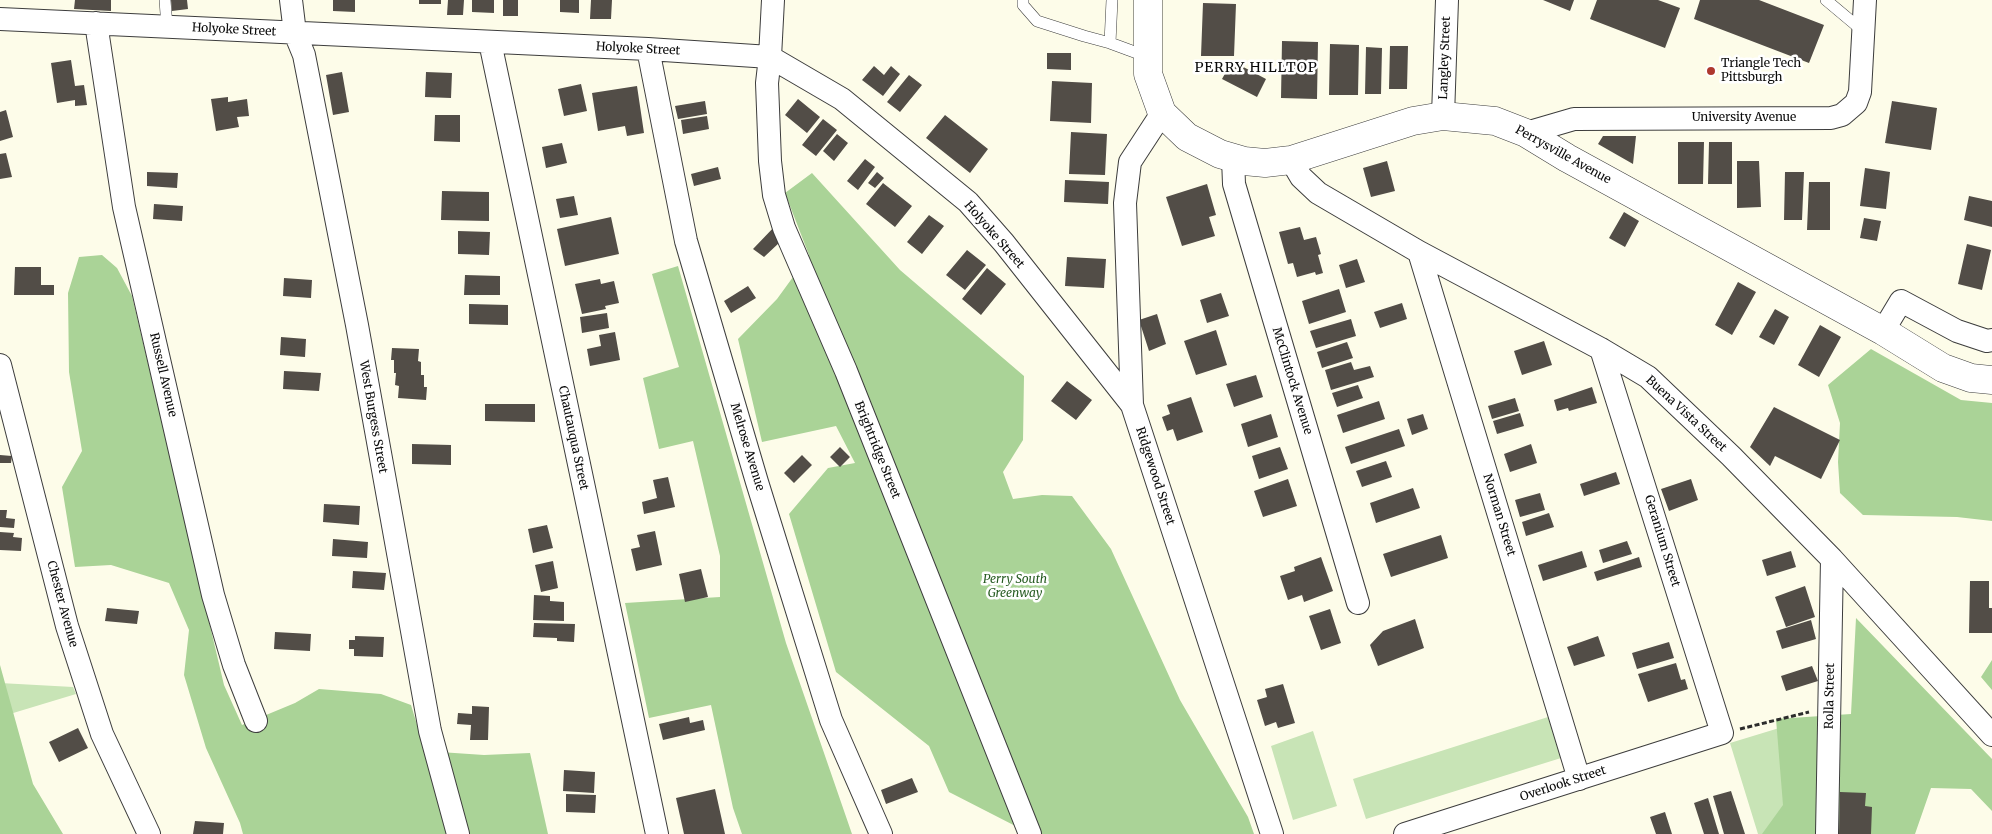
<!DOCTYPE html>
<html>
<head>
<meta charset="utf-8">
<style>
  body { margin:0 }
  canvas { display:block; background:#fdfce9 }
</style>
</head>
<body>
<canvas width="1992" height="834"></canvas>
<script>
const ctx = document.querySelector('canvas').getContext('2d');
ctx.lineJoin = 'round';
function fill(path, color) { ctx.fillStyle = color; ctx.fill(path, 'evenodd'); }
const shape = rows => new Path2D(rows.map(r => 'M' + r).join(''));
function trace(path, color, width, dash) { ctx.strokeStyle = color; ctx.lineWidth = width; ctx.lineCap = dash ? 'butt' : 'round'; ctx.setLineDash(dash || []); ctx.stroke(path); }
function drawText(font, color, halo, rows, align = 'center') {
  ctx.font = font + ' Merriweather,serif'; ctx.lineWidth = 5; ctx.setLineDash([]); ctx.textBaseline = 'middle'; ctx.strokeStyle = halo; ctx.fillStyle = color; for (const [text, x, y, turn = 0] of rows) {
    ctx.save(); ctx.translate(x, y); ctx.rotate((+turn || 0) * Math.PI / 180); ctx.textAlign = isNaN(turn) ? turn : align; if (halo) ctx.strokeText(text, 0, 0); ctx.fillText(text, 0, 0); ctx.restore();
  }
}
fill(shape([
  [0,683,73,687,76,694,0,717],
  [1548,717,1561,758,1366,819,1353,779],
  [1812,718,1806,834,1758,834,1730,743],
  [1313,731,1337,806,1293,820,1271,746]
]), '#c8e4b6');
fill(shape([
  [812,173,900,270,1024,376,1023,440,1003,472,1013,499,1042,495,1072,496,1111,549,1180,700,1248,817,1254,834,1031,834,949,792,929,746,836,672,789,514,828,468,855,463,836,426,762,442,738,339,777,299,809,255,785,193],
  [102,255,117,268,132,296,224,685,242,725,295,703,319,689,381,694,411,705,425,751,484,755,530,753,548,834,243,834,240,823,206,748,184,675,189,630,169,583,111,565,75,567,62,487,82,451,69,372,68,293,79,257],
  [678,266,786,643,852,834,742,834,733,808,711,705,649,718,625,603,720,597,720,556,693,441,659,449,643,378,679,367,652,274],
  [1871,349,1961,400,1992,403,1992,521,1957,517,1863,515,1840,493,1838,462,1840,423,1828,385],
  [1856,618,1992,759,1992,811,1971,789,1931,788,1915,834,1762,834,1783,805,1776,719,1851,714],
  [1992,660,1992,690,1981,677],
  [0,665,33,784,63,834,0,834]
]), '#aad397');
fill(shape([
  [75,0,111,0,111,11,74,9],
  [171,0,187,0,188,9,172,11],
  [333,0,355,0,355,12,333,11],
  [419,0,441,0,441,4,419,4],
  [448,0,464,0,463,15,447,15],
  [472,0,494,0,494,13,472,12],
  [503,0,518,0,518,16,503,16],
  [560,0,579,0,579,13,560,12],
  [591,0,612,0,611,19,590,19],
  [1543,0,1574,0,1570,11],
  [1597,0,1658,0,1680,8,1665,48,1590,19],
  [1700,0,1759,0,1824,25,1809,63,1694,19],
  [1203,3,1236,4,1234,56,1201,56],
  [1282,41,1318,42,1317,99,1281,98],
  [1330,44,1359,45,1358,95,1329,95],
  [1390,46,1408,46,1407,89,1389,89],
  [1366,47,1382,48,1381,94,1365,94],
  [1047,53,1071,53,1071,70,1047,69],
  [71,60,75,86,84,85,87,105,75,106,75,100,57,103,51,63],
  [1232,61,1266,79,1257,97,1222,79],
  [874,66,884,75,891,66,900,74,883,96,862,80],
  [342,72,349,112,333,115,326,75],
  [426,72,452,73,451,98,425,97],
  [909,75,922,85,900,112,887,102],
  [1052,81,1092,83,1091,123,1050,121],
  [581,84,587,111,564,116,558,89],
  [637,86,644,133,627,136,625,126,598,131,592,93],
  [228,97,228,102,247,99,249,116,237,117,239,127,216,131,211,99],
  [798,99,820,117,807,133,785,115],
  [705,101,707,114,678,119,675,106],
  [1892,101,1937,108,1931,150,1885,143],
  [6,110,13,137,0,141,0,112],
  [435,115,460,115,460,142,434,141],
  [945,115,988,149,970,173,926,138],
  [707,116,709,129,683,134,681,120],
  [823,119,837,130,816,156,802,145],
  [1071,132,1107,134,1105,175,1069,174],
  [837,134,848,143,834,161,823,151],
  [1603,136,1636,136,1633,164,1598,144],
  [1678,142,1704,142,1703,184,1678,184],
  [1709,142,1732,142,1732,184,1708,184],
  [562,143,567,163,546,168,542,147],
  [6,153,12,177,0,179,0,154],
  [865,159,875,167,858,190,847,181],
  [1387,161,1395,191,1371,197,1363,168],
  [1737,161,1759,161,1761,207,1737,208],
  [718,167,721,179,694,186,691,174],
  [1865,168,1890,172,1886,209,1860,206],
  [147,172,178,173,177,188,147,186],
  [877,172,884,178,875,188,868,183],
  [1785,172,1804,172,1802,220,1784,220],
  [1065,180,1109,182,1108,204,1064,202],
  [1809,182,1830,182,1830,230,1807,230],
  [883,183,912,206,895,227,866,204],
  [1207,184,1216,215,1209,217,1215,236,1182,246,1166,197],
  [442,191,489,192,489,221,441,220],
  [574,196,578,215,560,218,556,199],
  [1969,196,1992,201,1992,227,1964,220],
  [154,204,183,206,182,221,153,219],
  [1624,212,1639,221,1625,247,1609,238],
  [929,215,944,226,922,254,907,242],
  [611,217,619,254,565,266,557,229],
  [1864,218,1881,221,1877,241,1860,238],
  [776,225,779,243,764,257,753,249],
  [1300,227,1304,240,1316,237,1321,254,1318,255,1323,273,1316,275,1315,272,1297,277,1293,263,1288,264,1279,232],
  [458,231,490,232,489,255,458,254],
  [1967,244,1991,250,1982,290,1958,284],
  [967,250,986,265,965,290,946,275],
  [1067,257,1106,259,1104,288,1065,286],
  [1357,259,1365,282,1346,288,1339,265],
  [15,267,41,267,41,285,54,285,54,295,14,295],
  [987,268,1006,284,981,315,962,299],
  [465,275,500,276,500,295,464,295],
  [284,278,312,280,311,298,283,296],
  [600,279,601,284,614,281,619,303,605,306,606,309,582,314,575,284],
  [1738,282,1756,292,1732,335,1715,325],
  [748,286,756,298,731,313,724,301],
  [1339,289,1346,312,1309,324,1302,301],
  [1221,293,1229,316,1207,323,1200,300],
  [1402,303,1407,319,1380,328,1374,312],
  [469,304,508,305,508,325,469,324],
  [1775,309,1789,317,1774,345,1759,337],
  [607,313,609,328,582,333,580,317],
  [1157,314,1166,344,1149,351,1139,320],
  [1351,319,1356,336,1316,348,1310,331],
  [1820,325,1841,337,1819,377,1798,365],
  [1216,330,1227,365,1196,375,1184,341],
  [615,332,620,360,590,366,587,349,601,346,599,335],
  [281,337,306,339,305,357,280,355],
  [1544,341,1552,365,1522,375,1514,351],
  [1347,342,1353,358,1322,368,1317,352],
  [392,348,419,349,418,361,421,362,421,375,424,375,424,387,427,387,426,400,398,398,399,386,395,385,396,373,394,373,394,360,391,360],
  [1351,362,1354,370,1370,366,1374,377,1331,390,1325,370],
  [284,371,321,373,319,391,283,389],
  [1256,375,1263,397,1234,407,1226,384],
  [1067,381,1092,400,1076,420,1051,401],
  [1358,385,1363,398,1337,407,1332,393],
  [1592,387,1597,403,1569,411,1568,408,1557,411,1554,400],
  [1191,397,1203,432,1177,441,1173,429,1167,431,1162,417,1170,414,1167,405],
  [1515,398,1519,411,1492,419,1488,406],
  [1379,401,1385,419,1343,433,1337,415],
  [485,404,535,404,535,422,485,421],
  [1774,407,1840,440,1821,479,1775,456,1770,466,1750,447],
  [1520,413,1524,426,1497,434,1493,421],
  [1271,414,1278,437,1248,447,1241,424],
  [1423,414,1428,429,1412,435,1407,419],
  [1399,429,1405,446,1351,464,1345,447],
  [412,444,451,445,451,465,412,464],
  [1531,444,1537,463,1510,472,1504,454],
  [840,447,850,457,840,467,830,457],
  [1280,447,1288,469,1259,479,1252,456],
  [0,455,12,456,11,463,0,463],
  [802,455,812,465,794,483,784,473],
  [1386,461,1392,477,1362,487,1356,471],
  [1616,472,1620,484,1584,496,1580,484],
  [668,477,675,507,644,514,642,502,657,498,653,480],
  [1288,479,1297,506,1263,517,1254,491],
  [1691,479,1698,500,1669,511,1661,489],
  [1413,488,1420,508,1376,523,1370,503],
  [1540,493,1545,510,1520,517,1515,500],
  [324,504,360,506,359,525,323,522],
  [0,510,7,510,6,518,15,519,14,528,0,527],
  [1549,513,1554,527,1526,536,1522,522],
  [547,525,553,548,533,553,528,529],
  [655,531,662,565,636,571,631,549,640,547,637,535],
  [0,532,14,533,13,537,22,538,21,551,0,550],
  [1441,535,1448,558,1391,577,1383,554],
  [333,539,368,542,367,558,332,556],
  [1627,541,1632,554,1603,563,1599,550],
  [1582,551,1587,567,1543,581,1538,565],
  [1791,551,1796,567,1767,576,1762,560],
  [1321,557,1333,591,1304,602,1302,595,1288,600,1280,576,1295,571,1294,567],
  [1639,557,1642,567,1597,581,1594,572],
  [553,561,558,588,541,592,535,565],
  [701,569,708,597,685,602,679,574],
  [353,571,386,573,384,590,352,588],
  [1970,581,1989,581,1989,608,1992,608,1992,633,1969,633],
  [1805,586,1815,617,1786,627,1775,597],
  [534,595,550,596,550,601,564,602,564,621,533,620],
  [107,608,139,611,137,624,105,621],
  [1330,609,1341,643,1321,650,1309,616],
  [1415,619,1424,648,1378,666,1370,645,1383,631],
  [1811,620,1816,639,1782,649,1776,631],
  [534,623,575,624,574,642,557,641,557,638,533,637],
  [275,632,311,634,310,651,274,649],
  [355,636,384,637,383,657,354,656,354,649,349,649,349,640,355,640],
  [1598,636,1605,656,1574,666,1567,647],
  [1669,642,1674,658,1637,669,1632,653],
  [1676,663,1681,680,1685,679,1688,689,1648,702,1638,674],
  [1812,666,1818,681,1786,691,1781,676],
  [1283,684,1295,723,1278,728,1276,722,1265,726,1257,700,1267,697,1265,689],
  [472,706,489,707,488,740,470,740,471,725,457,724,458,713,472,714],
  [689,717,690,723,703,720,705,730,663,740,659,724],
  [78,728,88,748,59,762,49,742],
  [564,770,595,772,594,793,563,791],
  [912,778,918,792,886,804,881,790],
  [715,789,725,834,684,834,676,798],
  [1731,791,1745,834,1724,834,1713,796],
  [1840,792,1866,793,1865,806,1872,807,1871,834,1839,834],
  [566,794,596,795,595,813,566,812],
  [1708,798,1719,834,1704,834,1694,803],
  [1665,812,1672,834,1656,834,1650,817],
  [195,821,224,823,223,834,193,834]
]), '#524d47');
const service = shape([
  [165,0,167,27],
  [1023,0,1023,5,1037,21,1084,36,1110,43,1112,0],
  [1826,0,1863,31],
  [1110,43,1148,57]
]);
const minor = shape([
  [291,0,295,33,304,55,357,325,430,731,458,834],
  [773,0,770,57,767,83,770,161,774,195,784,228,846,371,1030,834],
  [0,19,648,49,770,57,842,99,968,202,1004,243,1132,405],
  [96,23,124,207,213,595,234,665,256,721],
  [490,42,657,834],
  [648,49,686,241,757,482,831,720,881,834],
  [1162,113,1130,162,1125,203,1132,405,1272,834],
  [1443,116,1447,0],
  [1526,133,1574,119,1831,118,1842,115,1856,103,1860,92,1865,0],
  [1233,158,1234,184,1358,603],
  [1291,160,1301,177,1318,193,1419,252,1601,349,1648,377,1731,456,1832,559,1992,735],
  [1419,252,1579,779],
  [1883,331,1901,301,1957,331,1987,341,1992,340],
  [0,365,67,626,102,734,149,834],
  [1405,834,1722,733,1601,349],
  [1827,834,1832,559]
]);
const tertiary = shape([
  [1148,0,1148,74,1162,113,1187,137,1220,154,1244,161,1265,163,1291,160,1413,121,1443,116,1495,121,1526,133,1567,158,1883,331,1943,368,1971,378,1992,380]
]);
trace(service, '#3d3d3d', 12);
trace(minor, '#3d3d3d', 24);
trace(tertiary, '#3d3d3d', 29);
trace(shape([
  [1740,729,1809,712]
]), '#2c2c2c', 3, [5, 2.5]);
trace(service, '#fff', 11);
trace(minor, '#fff', 22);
trace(tertiary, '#fff', 28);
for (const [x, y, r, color] of [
  [1711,71,5,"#ae382e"]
]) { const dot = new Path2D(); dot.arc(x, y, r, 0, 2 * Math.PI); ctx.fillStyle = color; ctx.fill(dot); trace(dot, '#fff', 2); }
drawText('12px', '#0a0a0a', '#fff', [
  ["Holyoke Street",234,30,3],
  ["Holyoke Street",638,49,3],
  ["Langley Street",1445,58,-88],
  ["University Avenue",1744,118],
  ["Perrysville Avenue",1563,155,29],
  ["Holyoke Street",994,235,49],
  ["Russell Avenue",163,375,77],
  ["McClintock Avenue",1292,381,73],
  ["Buena Vista Street",1686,414,43],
  ["West Burgess Street",373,417,80],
  ["Chautauqua Street",573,438,78],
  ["Melrose Avenue",747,447,73],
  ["Brightridge Street",877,450,68],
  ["Ridgewood Street",1155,476,72],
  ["Norman Street",1499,515,73],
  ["Geranium Street",1662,541,73],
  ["Chester Avenue",62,604,75],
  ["Rolla Street",1830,696,-89],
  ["Overlook Street",1563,784,-18]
]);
drawText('12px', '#0a0a0a', '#fff', [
  ["Triangle Tech",1721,64],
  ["Pittsburgh",1721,78]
], 'left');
drawText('italic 12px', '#265b21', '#fff', [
  ["Perry South",1015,580],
  ["Greenway",1015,594]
]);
ctx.letterSpacing = '1px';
drawText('14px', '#0a0a0a', '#fff', [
  ["PERRY HILLTOP",1256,68]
]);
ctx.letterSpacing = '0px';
</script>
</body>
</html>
